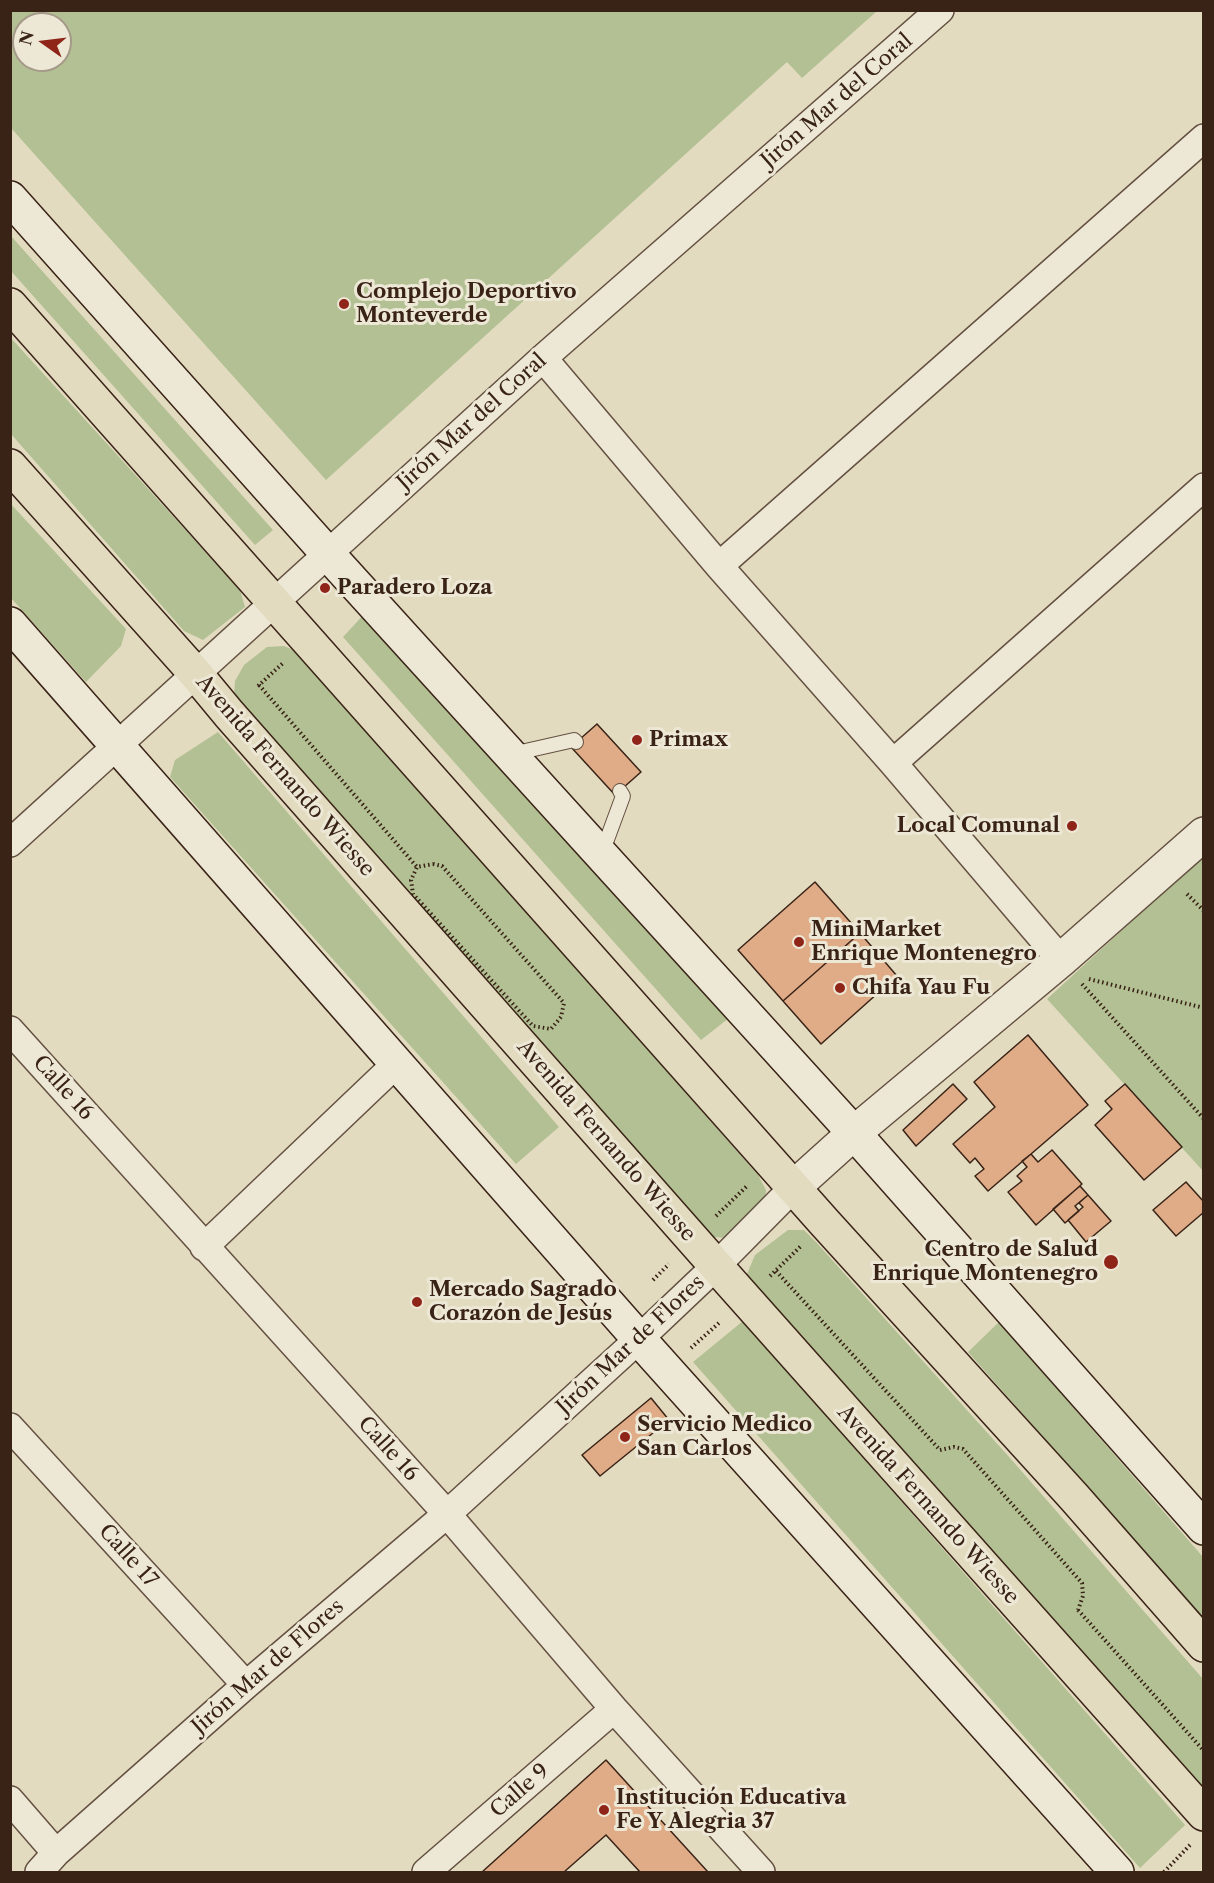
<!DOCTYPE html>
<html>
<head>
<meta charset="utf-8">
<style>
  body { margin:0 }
  #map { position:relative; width:1214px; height:1883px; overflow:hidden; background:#e3dbc0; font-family:"Libre Caslon Text",serif }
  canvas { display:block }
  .frame { position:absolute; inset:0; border:12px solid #392216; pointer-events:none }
  .north { position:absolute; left:12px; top:12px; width:60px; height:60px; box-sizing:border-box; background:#ede8d6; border:2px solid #a59989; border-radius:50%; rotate:284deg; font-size:16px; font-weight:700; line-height:24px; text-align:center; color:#392216 }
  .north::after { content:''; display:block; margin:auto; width:21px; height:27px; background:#8f2418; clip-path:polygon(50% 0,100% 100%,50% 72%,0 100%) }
</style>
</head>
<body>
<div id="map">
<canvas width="1214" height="1883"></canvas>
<div class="frame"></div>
<div class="north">N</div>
</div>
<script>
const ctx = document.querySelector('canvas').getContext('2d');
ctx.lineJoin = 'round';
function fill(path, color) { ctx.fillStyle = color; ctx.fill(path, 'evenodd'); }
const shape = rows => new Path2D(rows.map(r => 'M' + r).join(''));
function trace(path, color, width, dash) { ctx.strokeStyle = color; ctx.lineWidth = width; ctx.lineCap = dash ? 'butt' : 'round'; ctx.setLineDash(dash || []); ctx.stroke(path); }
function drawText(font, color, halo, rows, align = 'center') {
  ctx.font = font + ' "Libre Caslon Text",serif'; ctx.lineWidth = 6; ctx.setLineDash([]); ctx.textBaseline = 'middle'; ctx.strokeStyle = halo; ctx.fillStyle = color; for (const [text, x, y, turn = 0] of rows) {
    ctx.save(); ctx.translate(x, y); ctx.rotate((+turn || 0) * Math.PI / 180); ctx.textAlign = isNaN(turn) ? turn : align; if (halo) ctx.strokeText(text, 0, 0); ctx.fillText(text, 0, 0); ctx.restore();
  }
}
fill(shape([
  [10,11,11,10,877,11,802,78,787,62,326,480,11,128],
  [24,24,60,24,60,60,24,60],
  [11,236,273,530,255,545,11,271],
  [10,337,240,590,245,607,203,640,184,631,11,434],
  [10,503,126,629,121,646,86,682,11,598],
  [367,611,729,1018,701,1040,343,637],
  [284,646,296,651,758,1175,766,1190,765,1202,728,1238,713,1237,701,1231,234,696,235,681,244,665,267,647],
  [218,732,559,1127,516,1164,170,777,175,760],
  [1203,856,1203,1171,1047,999],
  [788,1230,804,1230,816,1242,1010,1458,1203,1679,1203,1794,754,1291,747,1274,755,1255],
  [743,1321,1185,1825,1140,1868,693,1362],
  [999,1322,1203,1557,1203,1618,968,1352]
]), '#b2c093');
const building = shape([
  [597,724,641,772,615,795,571,747,597,724],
  [815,882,860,933,783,1001,738,950,815,882],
  [860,933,897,976,821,1044,783,1001,860,933],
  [1028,1035,1088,1105,988,1191,975,1176,984,1169,975,1158,970,1163,953,1144,995,1107,974,1082,1028,1035],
  [953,1084,967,1099,916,1146,903,1130,953,1084],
  [1125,1084,1182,1147,1144,1180,1095,1125,1112,1109,1105,1101,1125,1084],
  [1052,1150,1082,1184,1036,1225,1008,1192,1022,1181,1017,1176,1027,1167,1022,1161,1031,1154,1038,1162,1052,1150],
  [1186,1182,1204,1202,1204,1212,1176,1236,1153,1210,1186,1182],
  [1080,1186,1088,1195,1075,1206,1079,1211,1065,1223,1053,1209,1080,1186],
  [1088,1195,1111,1221,1086,1242,1068,1220,1083,1207,1079,1203,1088,1195],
  [651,1398,669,1420,600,1476,582,1455,651,1398],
  [606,1760,708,1872,640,1872,606,1835,564,1872,482,1872,606,1760]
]);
fill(building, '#dfac87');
trace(building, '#392216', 1.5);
const service = shape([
  [512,754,574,740,576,742],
  [602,853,623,796,620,791]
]);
const minor = shape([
  [543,358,719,566,893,763,1061,960],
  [719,566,1204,138],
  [893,763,1204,487],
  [10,843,543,358,940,10],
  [10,1030,447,1514,614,1709,761,1872],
  [204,1247,396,1064],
  [10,1427,246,1685],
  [10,1800,56,1853,39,1872],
  [56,1853,246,1685,447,1514,639,1339,716,1266,793,1188],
  [426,1872,614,1709]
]);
const tertiary = shape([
  [793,1188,854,1133,1061,960,1204,834]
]);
const secondary = shape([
  [10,198,327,553,854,1133,1204,1528],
  [10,624,639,1339,1117,1872]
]);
const primary = shape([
  [10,305,825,1223,1074,1497,1204,1645],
  [10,466,195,673,229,714,725,1276,1204,1814]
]);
trace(service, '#645040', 16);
trace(minor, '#645040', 30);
trace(tertiary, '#645040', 36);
trace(secondary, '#392216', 36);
trace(primary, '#392216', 36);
trace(shape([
  [259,685,417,867],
  [258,686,283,663],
  [433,864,442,866,564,1003,561,1017,551,1029,533,1026,413,894,411,880,417,867,433,864],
  [1187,894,1204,911],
  [1089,979,1204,1008],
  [1082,984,1204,1119],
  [716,1216,747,1186],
  [776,1271,940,1450],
  [770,1276,801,1246],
  [653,1280,669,1264],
  [691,1348,721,1321],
  [940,1450,954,1447,963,1449,1082,1583,1083,1596,1078,1610],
  [1078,1610,1204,1751],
  [1164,1872,1190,1845]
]), '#392216', 4, [1.5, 3]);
trace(service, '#ede8d6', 14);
trace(minor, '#ede8d6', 27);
trace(tertiary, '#ede8d6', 33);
trace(secondary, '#ede8d6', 33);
trace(primary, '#e3dbc0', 33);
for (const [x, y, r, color] of [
  [344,304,6,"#8f2418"],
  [325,588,6,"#8f2418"],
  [637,740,6,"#8f2418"],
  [1072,826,6,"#8f2418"],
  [799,942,6,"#8f2418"],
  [840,988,6,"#8f2418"],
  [1111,1262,8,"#8f2418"],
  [417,1302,6,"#8f2418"],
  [625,1437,6,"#8f2418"],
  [604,1810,6,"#8f2418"]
]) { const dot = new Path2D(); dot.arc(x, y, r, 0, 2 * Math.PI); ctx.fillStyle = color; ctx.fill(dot); trace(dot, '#ede8d6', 2); }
drawText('21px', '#392216', '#ede8d6', [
  ["Jirón Mar del Coral",837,101,-41],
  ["Jirón Mar del Coral",472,422,-42],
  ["Avenida Fernando Wiesse",285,776,49],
  ["Calle 16",63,1088,48],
  ["Avenida Fernando Wiesse",606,1141,49],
  ["Jirón Mar de Flores",631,1345,-43],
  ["Calle 16",388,1449,48],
  ["Avenida Fernando Wiesse",928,1505,48],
  ["Calle 17",128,1556,48],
  ["Jirón Mar de Flores",268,1667,-41],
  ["Calle 9",520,1791,-41]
]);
drawText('bold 21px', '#392216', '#ede8d6', [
  ["Complejo Deportivo",356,292],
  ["Monteverde",356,316],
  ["Paradero Loza",337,588],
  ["Primax",649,740],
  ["Local Comunal",1060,826,"right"],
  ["MiniMarket",811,930],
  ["Enrique Montenegro",811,954],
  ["Chifa Yau Fu",852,988],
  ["Centro de Salud",1098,1250,"right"],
  ["Enrique Montenegro",1098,1274,"right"],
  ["Mercado Sagrado",429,1290],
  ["Corazón de Jesús",429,1314],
  ["Servicio Medico",637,1425],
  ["San Carlos",637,1449],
  ["Institución Educativa",616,1798],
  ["Fe Y Alegria 37",616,1822]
], 'left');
</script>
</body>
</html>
